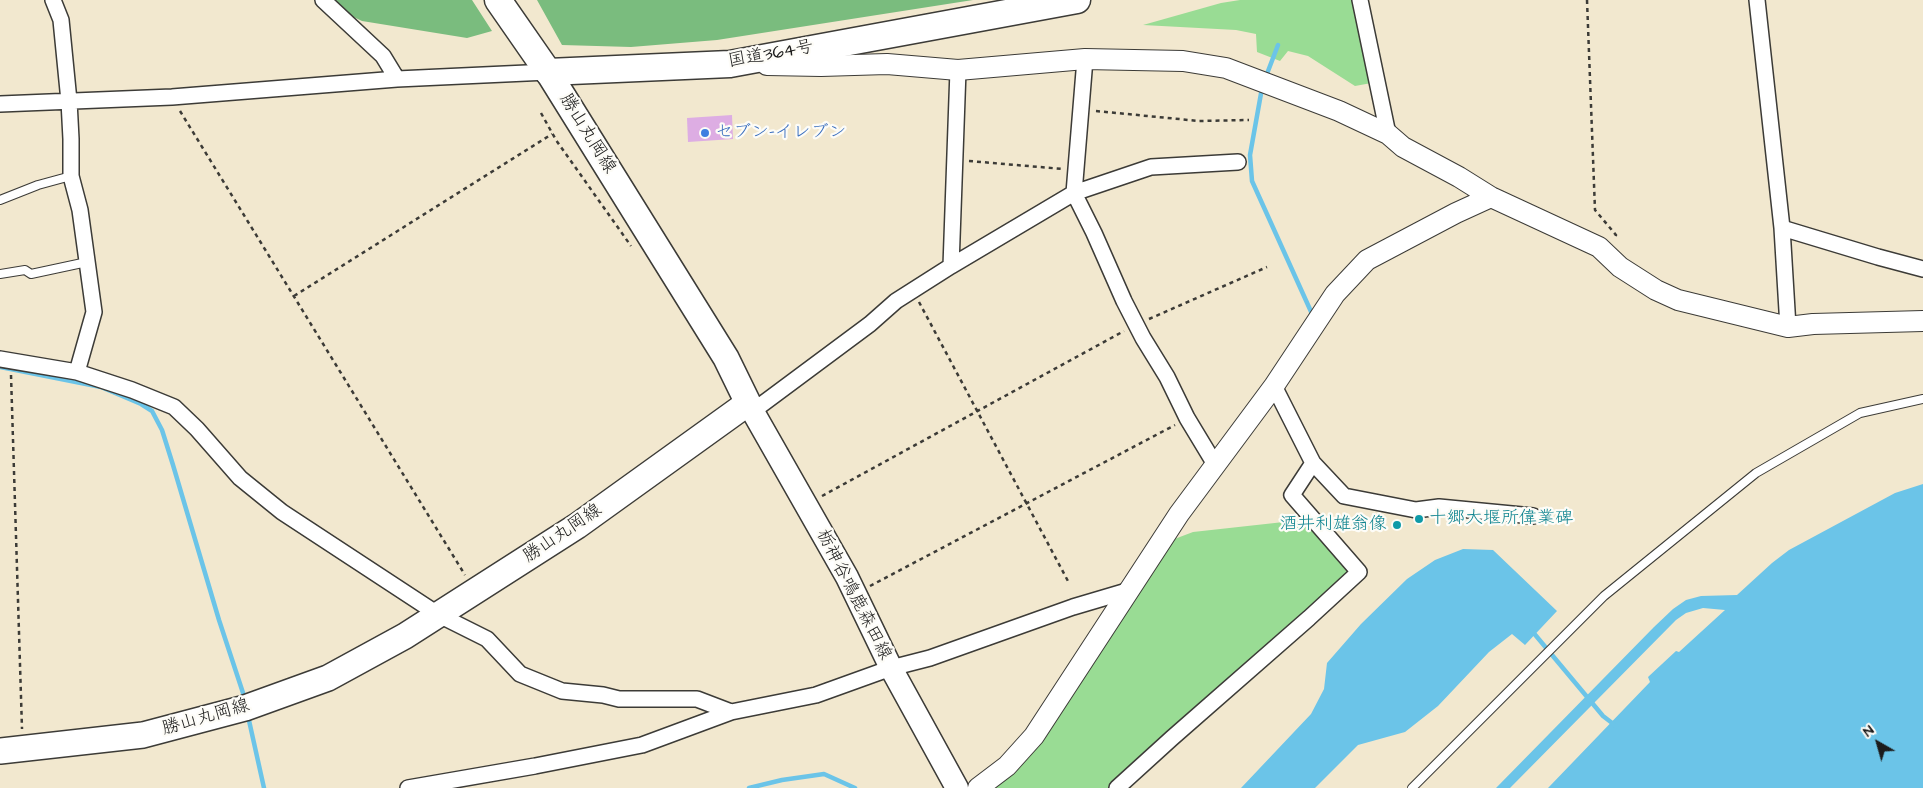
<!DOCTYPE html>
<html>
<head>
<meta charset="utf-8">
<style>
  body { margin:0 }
  #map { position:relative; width:1923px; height:788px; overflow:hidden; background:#f2e8cf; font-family:"Architects Daughter",sans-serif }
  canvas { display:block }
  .north { position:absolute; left:1853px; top:718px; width:50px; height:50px; -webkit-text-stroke:4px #fdfcf7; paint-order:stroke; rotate:322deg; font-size:14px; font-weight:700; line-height:20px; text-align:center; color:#1c1c1c }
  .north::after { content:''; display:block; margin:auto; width:18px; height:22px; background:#1c1c1c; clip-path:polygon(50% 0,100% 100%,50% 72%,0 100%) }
</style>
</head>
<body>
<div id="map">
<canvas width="1923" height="788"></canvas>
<div class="north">N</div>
</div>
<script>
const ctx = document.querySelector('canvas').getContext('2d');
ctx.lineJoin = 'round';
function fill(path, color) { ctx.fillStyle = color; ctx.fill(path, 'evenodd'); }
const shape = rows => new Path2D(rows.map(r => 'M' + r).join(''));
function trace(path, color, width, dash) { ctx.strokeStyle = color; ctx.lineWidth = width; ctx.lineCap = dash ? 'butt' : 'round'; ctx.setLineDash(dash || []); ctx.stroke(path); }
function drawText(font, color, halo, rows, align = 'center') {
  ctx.font = font + ' "Architects Daughter","Klee One",sans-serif'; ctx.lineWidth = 4.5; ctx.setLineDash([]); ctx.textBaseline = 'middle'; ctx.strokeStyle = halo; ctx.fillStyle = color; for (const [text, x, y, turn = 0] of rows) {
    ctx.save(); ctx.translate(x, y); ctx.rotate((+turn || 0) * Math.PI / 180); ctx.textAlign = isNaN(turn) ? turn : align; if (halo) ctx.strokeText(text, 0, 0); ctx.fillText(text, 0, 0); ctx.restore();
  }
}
fill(shape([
  [1240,0,1360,0,1377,82,1355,86,1308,56,1288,51,1280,61,1257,52,1256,34,1236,30,1143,25,1221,3],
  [1311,519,1359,572,1117,788,978,788,1007,766,1164,543,1193,532]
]), '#99dc94');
fill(shape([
  [318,0,472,0,492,31,467,38,362,21],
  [537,0,973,0,717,40,631,47,562,45]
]), '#7abc7e');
fill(shape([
  [1923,484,1923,788,1548,788,1650,682,1648,677,1676,651,1679,652,1725,610,1703,608,1686,613,1676,620,1510,788,1496,788,1654,627,1673,609,1686,600,1701,596,1737,595,1772,563,1789,550,1895,493],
  [1463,549,1493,550,1557,611,1525,645,1512,634,1489,652,1438,706,1405,732,1358,745,1315,788,1241,788,1311,714,1324,689,1327,663,1361,624,1407,579,1435,560]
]), '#6bc4e8');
trace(shape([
  [1265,79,1278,45],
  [1262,88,1250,155,1252,181,1313,316],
  [0,367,101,387,141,404,152,411,162,430,173,465,219,620,245,699],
  [1532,631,1603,716,1616,726],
  [248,716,264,788],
  [749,788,782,780,824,774,855,788]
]), '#6bc4e8', 4.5);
fill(shape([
  [732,115,733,139,688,142,687,118]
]), '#ddade3');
const service = shape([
  [0,200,38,185,71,176],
  [0,274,25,270,31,274,87,262],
  [1412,788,1604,596,1756,473,1860,413,1923,399]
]);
const minor = shape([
  [53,0,61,20,69,101,71,139,71,176,80,210,94,312,77,372,132,390,174,407,197,429,240,478,282,512,439,615,487,639,520,674,562,691,603,695,619,699,697,699,731,712],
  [323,0,383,56,397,79],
  [1360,0,1388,134],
  [1757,0,1782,228,1788,327],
  [1085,59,1074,193,1094,233,1124,301,1143,338,1167,377,1187,418,1216,466],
  [0,104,172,97,397,79,548,72],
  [1782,228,1878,257,1923,269],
  [951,266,1074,193,1151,167,1238,162],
  [0,359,77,372],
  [753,411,870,324,896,301,951,266,958,70],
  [1313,463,1344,496,1416,510,1439,507,1533,516],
  [408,788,535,766,642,745,731,712,816,695,891,668,930,658,1073,607,1127,591],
  [1117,788,1172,738,1309,618,1359,572,1292,495,1313,463,1274,386]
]);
const tertiary = shape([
  [767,65,821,66,887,64,958,70,1085,59,1183,61,1226,68,1339,111,1388,134,1403,147,1459,177,1491,197,1599,247,1620,267,1656,290,1678,300,1788,327,1813,324,1923,321],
  [978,788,1007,766,1034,736,1179,514,1274,386,1335,294,1367,260,1456,213,1491,197]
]);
const secondary = shape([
  [748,403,847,577,891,668,957,788]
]);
const primary = shape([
  [0,751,143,735,245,708,328,678,405,636,577,526,748,403,726,358,548,72]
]);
const trunk = shape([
  [498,0,548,72,730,64,1077,0]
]);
trace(service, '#3c3b37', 10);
trace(minor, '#3c3b37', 18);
trace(tertiary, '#3c3b37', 22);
trace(secondary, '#3c3b37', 25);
trace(primary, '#3c3b37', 28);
trace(trunk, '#3c3b37', 29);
trace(shape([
  [1587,0,1595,210,1616,235,1615,238],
  [180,111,465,575],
  [1096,111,1199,121,1249,120],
  [541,113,556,140,631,246],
  [969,161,1063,169],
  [294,296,552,134],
  [919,302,1069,583],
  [1149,319,1267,267],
  [11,375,22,729],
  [822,496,1124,331],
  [870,586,1175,425]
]), '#3c3b37', 2.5, [4, 4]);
trace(service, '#fff', 8);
trace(minor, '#fff', 15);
trace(tertiary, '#fff', 20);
trace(secondary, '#fff', 22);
trace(primary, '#fff', 25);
trace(trunk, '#fff', 26);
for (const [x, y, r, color] of [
  [705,133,5,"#3f7fe0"],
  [1419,519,5,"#0f9aa8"],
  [1397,525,5,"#0f9aa8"]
]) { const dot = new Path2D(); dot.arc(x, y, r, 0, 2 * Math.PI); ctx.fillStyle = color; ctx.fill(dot); trace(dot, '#fdfcf7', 2); }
drawText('18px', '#1c1c1c', '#fdfcf7', [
  ["国道364号",771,55,-10],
  ["勝山丸岡線",587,134,58],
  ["勝山丸岡線",563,534,-34],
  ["栃神谷鳴鹿森田線",853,595,63],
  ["勝山丸岡線",206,718,-16]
]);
drawText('18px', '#366cbe', '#fdfcf7', [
  ["セブン-イレブン",715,133]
], 'left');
drawText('18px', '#0d838f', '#fdfcf7', [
  ["十郷大堰所偉業碑",1429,519],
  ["酒井利雄翁像",1387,525,"right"]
], 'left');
</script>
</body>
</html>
